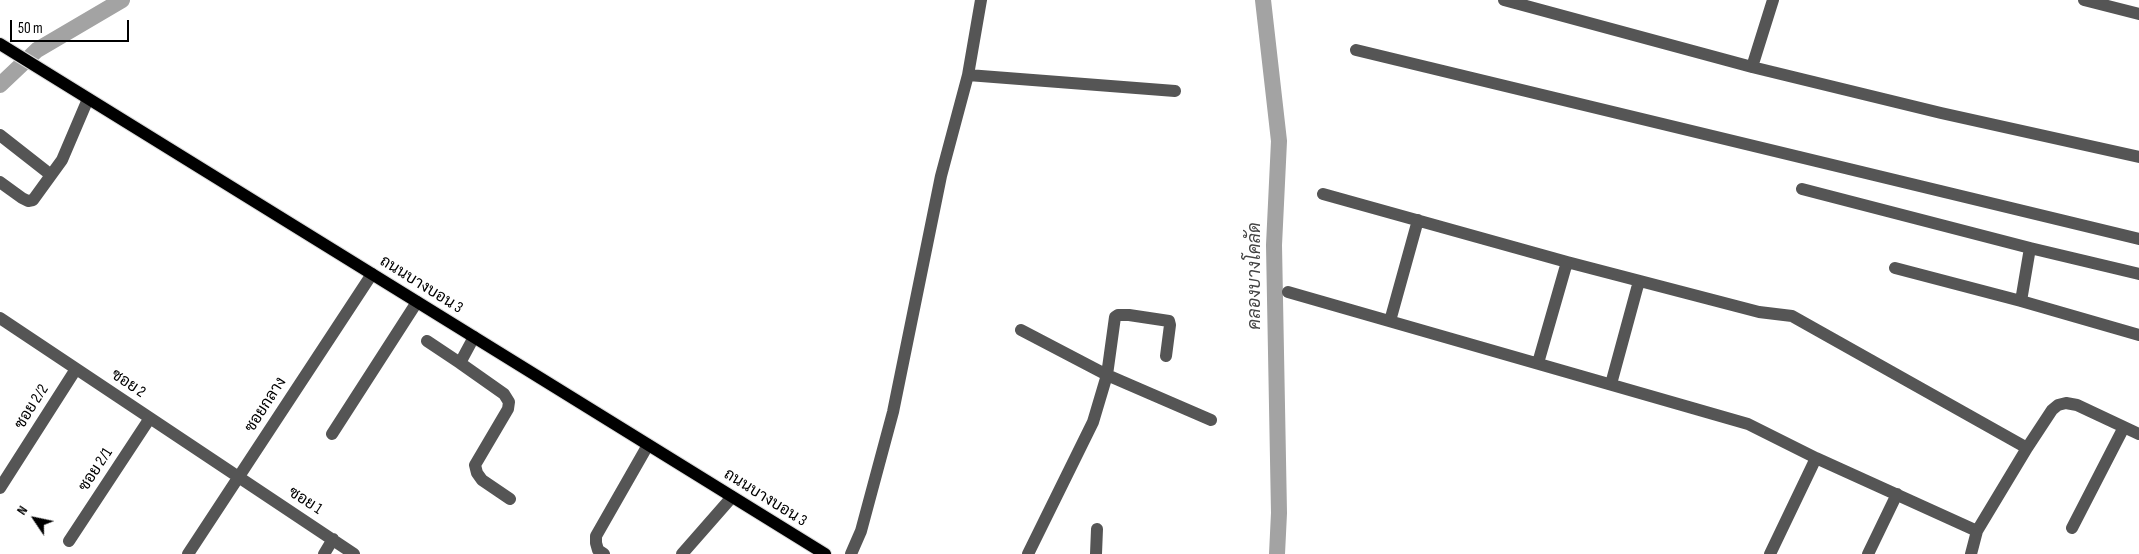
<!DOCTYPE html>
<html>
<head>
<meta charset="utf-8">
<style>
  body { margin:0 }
  #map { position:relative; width:2139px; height:554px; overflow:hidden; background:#fff; font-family:"Sofia Sans Condensed",sans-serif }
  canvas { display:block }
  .north { position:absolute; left:10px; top:494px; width:50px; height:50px; -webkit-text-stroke:4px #fff; paint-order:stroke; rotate:304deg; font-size:14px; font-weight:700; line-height:20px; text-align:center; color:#000 }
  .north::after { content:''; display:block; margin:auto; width:18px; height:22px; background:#000; clip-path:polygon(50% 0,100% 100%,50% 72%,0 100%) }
  .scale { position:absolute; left:10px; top:20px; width:119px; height:22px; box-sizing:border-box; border:2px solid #000; border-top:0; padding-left:6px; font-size:15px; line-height:18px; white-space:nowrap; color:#000; -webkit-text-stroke:4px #fff; paint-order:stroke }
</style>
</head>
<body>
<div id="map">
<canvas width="2139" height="554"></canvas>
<div class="north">N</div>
<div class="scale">50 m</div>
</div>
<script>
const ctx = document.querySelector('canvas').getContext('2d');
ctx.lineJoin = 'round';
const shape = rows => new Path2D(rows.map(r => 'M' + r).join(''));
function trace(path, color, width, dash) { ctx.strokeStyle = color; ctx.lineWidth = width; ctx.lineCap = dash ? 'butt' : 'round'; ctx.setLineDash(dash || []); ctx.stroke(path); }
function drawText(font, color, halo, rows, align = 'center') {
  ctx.font = font + ' "Sofia Sans Condensed",Sarabun,sans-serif'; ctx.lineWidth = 4; ctx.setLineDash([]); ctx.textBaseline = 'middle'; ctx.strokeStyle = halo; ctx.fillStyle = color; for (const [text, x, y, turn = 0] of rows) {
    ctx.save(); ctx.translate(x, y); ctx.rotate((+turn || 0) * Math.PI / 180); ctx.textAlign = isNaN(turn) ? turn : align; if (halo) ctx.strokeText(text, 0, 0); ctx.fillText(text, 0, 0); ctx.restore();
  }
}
trace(shape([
  [1263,0,1279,141,1274,245,1279,513,1277,554],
  [0,85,37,50,122,0]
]), '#a3a3a3', 16);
const major = shape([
  [0,44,825,554]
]);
trace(major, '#dbdbdb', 14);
trace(shape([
  [1504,0,1752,67,1941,113,2139,157],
  [2084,0,2139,14],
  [1356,50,2139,239],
  [1752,67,1773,0],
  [968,75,1175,91],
  [0,135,51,175],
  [0,182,22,198,28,201,33,200,62,160,88,99],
  [1802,189,2030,248],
  [1323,194,1567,262,1759,312,1792,316,2027,448],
  [1895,268,2021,301,2139,335],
  [1288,292,1748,424,1816,458,1977,531],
  [2021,301,2030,248,2139,274],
  [0,318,354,554],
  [1390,321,1418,220],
  [1021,330,1107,375,1211,420],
  [474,337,460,363,504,394,509,402,508,409,475,465,477,473,482,480,510,499],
  [427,341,460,363],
  [1538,363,1567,262],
  [1611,384,1639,281],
  [332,434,417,302],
  [0,488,76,369],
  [2072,528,2124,427],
  [69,541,150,418],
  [188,554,372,274],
  [324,554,333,539],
  [604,554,598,550,596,543,596,536,648,445],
  [682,554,732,497],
  [851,554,861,531,893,412,941,176,968,75,981,0],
  [1028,554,1093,422,1107,375,1115,317,1118,315,1129,315,1169,321,1170,325,1166,356],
  [1096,554,1097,529],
  [1770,554,1816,458],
  [1868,554,1897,494],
  [1971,554,1977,531,2027,448,2052,410,2058,405,2066,403,2077,405,2139,434]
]), '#555', 12);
trace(major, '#000', 12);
drawText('16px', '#000', '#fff', [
  ["ถนนบางบอน 3",421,285,32],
  ["ซอย 2",128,384,34],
  ["ซอยกลาง",266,405,-57],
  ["ซอย 2/2",32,407,-58],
  ["ซอย 2/1",96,470,-57],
  ["ถนนบางบอน 3",765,498,32],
  ["ซอย 1",305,501,33]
]);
drawText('italic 18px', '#444', '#fff', [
  ["คลองบางโคลัด",1255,276,-90]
]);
</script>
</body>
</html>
